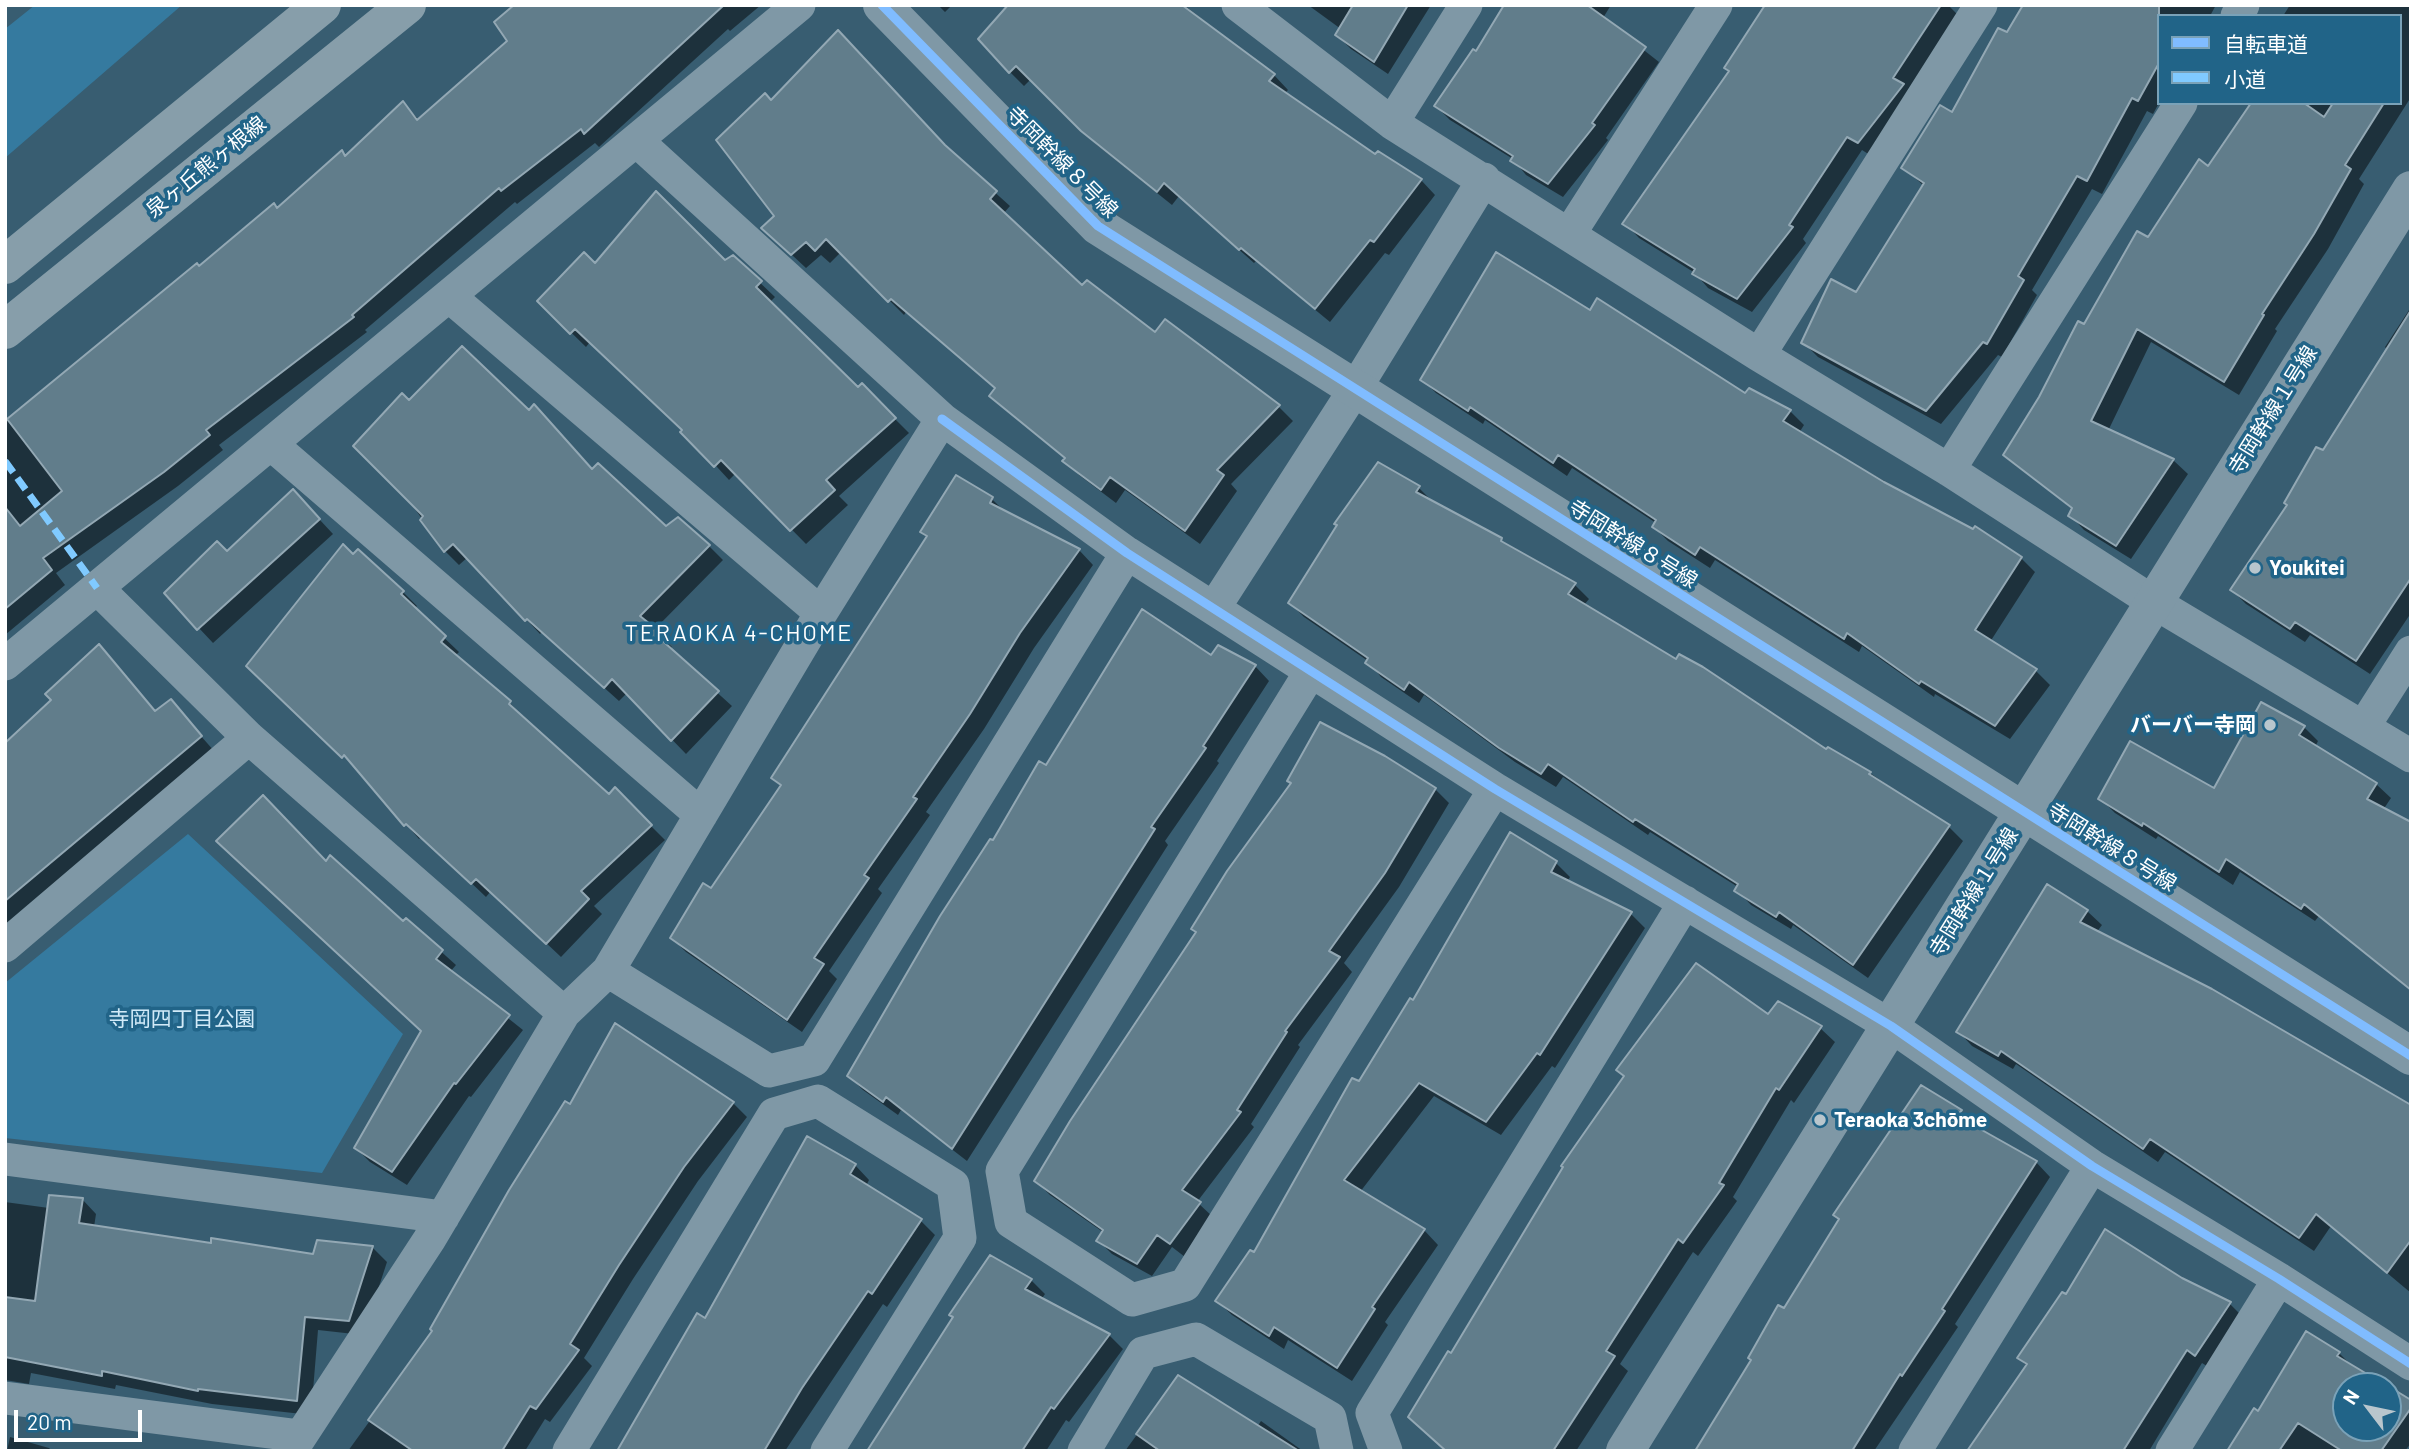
<!DOCTYPE html>
<html>
<head>
<meta charset="utf-8">
<style>
  body { margin:0 }
  #map { position:relative; width:2416px; height:1456px; overflow:hidden; background:#385d71; font-family:Barlow,"Noto Sans JP",sans-serif }
  canvas { display:block }
  .frame { position:absolute; inset:0; border:7px solid #fff; pointer-events:none }
  .legend { position:absolute; left:2157px; top:14px; width:245px; height:91px; box-sizing:border-box; background:#216488; border:2px solid #7aa2b8; margin:0; padding:9px 12px; list-style:none; font-size:21px; color:#fff }
  .legend li { display:flex; align-items:center; gap:14px; height:35px }
  .legend b { width:35px; border:2px solid #7aa2b8 }
  .north { position:absolute; left:2332px; top:1372px; width:70px; height:70px; box-sizing:border-box; background:#216488; border:2px solid #7aa2b8; border-radius:50%; rotate:302deg; font-size:19px; font-weight:700; line-height:28px; text-align:center; color:#fff }
  .north::after { content:''; display:block; margin:auto; width:24px; height:32px; background:#b9c6cd; clip-path:polygon(50% 0,100% 100%,50% 72%,0 100%) }
  .scale { position:absolute; left:14px; top:1410px; width:128px; height:32px; box-sizing:border-box; border:4px solid #fff; border-top:0; padding-left:9px; font-size:21px; line-height:24px; white-space:nowrap; color:#fff; -webkit-text-stroke:5px #216488; paint-order:stroke }
</style>
</head>
<body>
<div id="map">
<canvas width="2416" height="1456"></canvas>
<div class="frame"></div>
<ul class="legend">
<li><b style="height:9px;background:#80bcff"></b>自転車道</li>
<li><b style="height:9px;background:#80caff"></b>小道</li>
</ul>
<div class="north">N</div>
<div class="scale">20 m</div>
</div>
<script>
const ctx = document.querySelector('canvas').getContext('2d');
ctx.lineJoin = 'round';
function fill(path, color) { ctx.fillStyle = color; ctx.fill(path, 'evenodd'); }
const shape = rows => new Path2D(rows.map(r => 'M' + r).join(''));
function trace(path, color, width, dash) { ctx.strokeStyle = color; ctx.lineWidth = width; ctx.lineCap = dash ? 'butt' : 'round'; ctx.setLineDash(dash || []); ctx.stroke(path); }
function drawText(font, color, halo, rows, align = 'center') {
  ctx.font = font + ' Barlow,"Noto Sans JP",sans-serif'; ctx.lineWidth = 7; ctx.setLineDash([]); ctx.textBaseline = 'middle'; ctx.strokeStyle = halo; ctx.fillStyle = color; for (const [text, x, y, turn = 0] of rows) {
    ctx.save(); ctx.translate(x, y); ctx.rotate((+turn || 0) * Math.PI / 180); ctx.textAlign = isNaN(turn) ? turn : align; if (halo) ctx.strokeText(text, 0, 0); ctx.fillText(text, 0, 0); ctx.restore();
  }
}
fill(shape([
  [35,5,182,5,5,158,5,29],
  [188,834,403,1034,322,1173,5,1138,5,983]
]), '#357a9f');
fill(shape([
  [517,5,761,5,730,31,728,29,599,147,595,143,517,204,515,202,365,330,367,332,219,445,223,450,178,486,56,573,65,585,5,635,5,423,197,265,200,267,278,210,341,152,346,157,403,103,419,120,509,41],
  [938,5,952,5,945,12],
  [1011,5,1184,5,1274,75,1288,90,1285,93,1375,156,1421,180,1435,195,1389,255,1385,253,1330,322,1256,261,1254,263,1179,196,1172,205,1097,145,1031,79,1024,86,1010,72],
  [1308,5,1431,5,1388,74,1351,49,1337,35,1341,29],
  [1507,5,1611,5,1603,18,1659,62,1606,138,1608,140,1563,197,1526,175,1513,159,1450,120,1436,106,1477,53],
  [1779,5,1948,5,1958,15,1873,157,1862,150,1803,239,1806,243,1752,312,1708,288,1695,273,1639,238,1625,223],
  [2025,5,2216,5,2210,16,2159,16,2159,103,2153,114,2147,111,2102,194,2092,189,2032,290,2037,295,2002,357,1998,355,1941,424,1818,357,1803,342,1856,294,1924,186,1903,167,1953,114],
  [2290,5,2411,5,2411,97,2359,179,2364,184,2328,249,2275,329,2277,331,2239,395,2151,342,2108,431,2173,460,2188,474,2131,559,2084,530,2070,515,2073,510,2006,454,2085,326,2148,240,2209,168,2253,103,2400,103,2400,16,2283,16],
  [771,102,950,152,1010,206,1003,214,1082,287,1156,334,1165,321,1279,407,1293,421,1231,484,1237,491,1200,544,1125,490,1116,503,1079,475,1066,459,991,395,997,389,906,312,904,315,841,252,830,263,821,255,806,268,778,242],
  [733,257,775,297,769,303,858,389,862,386,909,433,839,496,848,505,806,544,736,473,729,480,684,431,590,342,586,347,539,301,595,266,724,263],
  [2411,307,2411,613,2370,674,2310,635,2305,642,2246,604,2232,590,2324,453,2388,351,2385,347],
  [1590,313,1745,395,1790,411,1804,425,1799,433,2021,558,2035,572,1990,642,2036,671,2050,685,2010,739,1935,694,1934,697,1862,646,1859,652,1715,560,1710,568,1668,541,1654,527,1656,523,1572,468,1567,476,1485,420,1483,424,1436,393,1422,379],
  [409,402,593,471,666,529,709,546,723,560,654,630,672,647,670,650,732,706,686,754,627,693,619,701,542,632,540,634,468,557,459,565,445,551,405,495],
  [1419,488,1433,502,1575,585,1589,599,1584,605,1826,752,1870,773,1949,827,1963,841,1868,978,1793,925,1791,929,1751,905,1737,890,1738,887,1650,832,1648,835,1563,777,1556,787,1515,762,1424,695,1419,703,1381,677,1368,661,1304,617,1290,603],
  [992,499,1006,513,1079,550,1093,565,1034,648,984,729,926,812,930,815,878,889,882,893,829,971,837,979,802,1032,686,952,672,938,712,891,782,786,774,778,928,537,922,532],
  [307,506,333,534,213,643,166,593],
  [403,592,417,606,414,609,459,652,455,656,510,703,523,718,609,796,615,790,665,840,594,906,602,914,561,957,491,891,486,897,422,836,419,839,358,769,249,666],
  [99,646,157,712,170,701,215,752,5,932,5,745,54,700],
  [1255,666,1269,681,1217,761,1219,763,1165,841,1168,845,967,1161,901,1110,898,1115,863,1090,849,1076,993,842,1046,767],
  [2304,727,2318,741,2315,747,2376,784,2391,798,2383,810,2411,824,2411,991,2319,916,2315,921,2240,872,2233,885,2158,836,2156,839,2115,813,2101,799,2214,790],
  [1435,789,1449,803,1399,887,1344,963,1352,972,1298,1045,1300,1047,1251,1124,1254,1127,1197,1202,1213,1217,1185,1257,1172,1247,1152,1276,1112,1254,1098,1240,1103,1232,1050,1195,1036,1181],
  [326,863,403,924,406,920,456,965,450,972,523,1030,471,1097,469,1096,407,1185,370,1162,356,1148,422,1031],
  [1556,863,1570,877,1567,882,1631,914,1645,928,1555,1068,1552,1066,1501,1135,1434,1096,1360,1192,1424,1230,1438,1245,1385,1322,1388,1325,1352,1381,1288,1340,1284,1349,1232,1315,1217,1301,1254,1255,1359,1083,1414,1002],
  [2087,911,2102,925,2096,933,2411,1112,2411,1293,2331,1226,2314,1251,2165,1152,2158,1162,2016,1064,2013,1069,1972,1046,1958,1031],
  [1769,1016,1820,1028,1835,1042,1794,1103,1791,1100,1733,1197,1737,1201,1698,1256,1693,1252,1620,1364,1628,1371,1576,1451,1447,1451,1410,1417,1452,1355],
  [616,1026,733,1103,747,1117,698,1181,633,1279,584,1358,592,1366,550,1422,545,1419,525,1451,348,1451,434,1332],
  [1960,1111,1973,1127,2036,1162,2050,1177,1955,1324,1958,1327,1874,1451,1700,1451,1785,1310],
  [855,1165,869,1180,866,1186,921,1221,935,1235,887,1307,883,1304,785,1451,620,1451,705,1320],
  [82,1199,96,1214,94,1227,315,1256,318,1242,373,1248,387,1262,363,1335,318,1330,311,1415,212,1404,116,1385,115,1389,31,1373,29,1384,5,1380,5,1202,49,1208],
  [2181,1279,2230,1304,2244,1318,2210,1368,2202,1363,2149,1451,1975,1451,2027,1366,2019,1358],
  [1031,1280,1045,1294,1041,1300,1109,1335,1123,1349,1069,1422,1066,1420,1046,1451,868,1451],
  [2339,1353,2353,1367,2384,1386,2346,1386,2346,1428,2388,1428,2388,1388,2411,1402,2411,1443,2405,1451,2228,1451,2259,1414],
  [1179,1377,1257,1427,1261,1421,1303,1451,1125,1451],
  [10,1437,49,1448,52,1451,7,1451]
]), '#0007');
const building = shape([
  [514,5,724,5,584,134,581,129,501,191,499,188,352,315,354,317,206,430,210,435,164,472,43,558,52,570,5,609,5,507,20,526,62,491,7,419,197,263,199,266,274,203,277,208,342,150,345,156,403,101,417,120,507,41,494,22,514,5],
  [1008,5,1182,5,1275,74,1269,81,1375,154,1378,151,1422,179,1374,242,1370,240,1315,309,1241,248,1239,250,1164,183,1157,192,1081,131,1016,66,1009,73,978,39,1008,5],
  [1353,5,1408,5,1374,62,1335,35,1353,5],
  [1504,5,1587,5,1646,47,1592,123,1595,125,1548,184,1510,161,1513,156,1434,106,1473,49,1476,51,1504,5],
  [1765,5,1941,5,1893,78,1904,84,1858,143,1847,137,1789,225,1793,227,1737,299,1692,274,1695,269,1622,224,1729,71,1724,68,1765,5],
  [2023,5,2159,5,2159,63,2138,101,2132,98,2087,181,2077,176,2018,276,2024,280,1987,344,1983,342,1926,411,1801,343,1831,279,1856,292,1924,183,1901,168,1940,105,1952,112,1998,28,2007,32,2023,5],
  [838,30,945,145,997,191,990,199,1082,285,1087,280,1155,332,1165,319,1280,405,1217,470,1224,475,1185,531,1110,477,1101,490,1062,461,1065,458,989,396,995,388,891,299,888,302,826,239,815,251,806,242,791,255,761,228,774,216,716,140,765,93,771,100,838,30],
  [2251,103,2304,103,2324,117,2333,103,2384,103,2345,165,2351,169,2314,234,2262,314,2264,315,2224,382,2137,329,2091,421,2174,459,2116,546,2068,516,2072,508,2003,455,2039,397,2078,321,2084,324,2137,231,2148,237,2199,159,2208,166,2251,103],
  [656,191,725,260,733,255,762,281,756,287,858,387,862,383,896,418,826,480,835,490,790,531,721,460,714,467,680,432,682,430,575,329,570,334,537,301,584,252,595,263,656,191],
  [1496,252,1590,310,1597,298,1745,393,1749,388,1791,410,1783,421,1884,482,1973,529,1975,526,2022,557,1975,630,2037,669,1995,726,1921,681,1919,684,1847,633,1844,639,1700,547,1695,555,1652,527,1656,520,1558,455,1553,463,1470,407,1468,411,1420,380,1496,252],
  [2411,310,2411,578,2356,661,2295,622,2290,629,2230,590,2287,505,2284,503,2316,447,2323,450,2411,310],
  [462,346,529,410,534,404,592,469,598,463,666,526,678,517,710,545,640,616,660,632,656,635,719,691,671,741,612,679,604,688,527,619,525,621,453,544,444,552,420,520,423,516,353,446,402,393,409,400,462,346],
  [1378,462,1420,486,1416,492,1502,538,1501,541,1576,583,1568,594,1676,659,1679,654,1703,667,1826,749,1828,747,1871,772,1869,774,1950,825,1853,965,1779,912,1776,917,1734,891,1738,884,1635,819,1633,822,1548,764,1541,774,1499,748,1409,682,1404,690,1365,663,1368,658,1288,603,1337,525,1334,524,1378,462],
  [956,475,993,497,990,503,1080,549,1020,633,970,714,913,797,917,799,864,875,869,878,814,958,824,964,787,1020,670,938,703,883,711,888,781,785,771,778,927,536,920,532,956,475],
  [293,489,320,519,197,630,164,593,217,541,227,551,293,489],
  [343,544,353,554,358,549,404,591,401,594,446,636,441,642,511,701,509,704,609,794,615,787,652,825,581,891,589,899,546,944,476,879,471,884,406,824,404,826,344,755,342,758,246,666,343,544],
  [1142,609,1211,655,1218,645,1256,665,1203,746,1206,748,1151,827,1155,829,952,1149,886,1097,883,1102,847,1076,940,916,990,839,993,840,1039,761,1046,765,1142,609],
  [99,644,155,711,171,699,202,736,5,901,5,743,51,700,45,694,99,644],
  [2261,702,2305,726,2299,735,2377,783,2367,799,2411,822,2411,990,2304,904,2301,909,2226,859,2219,872,2143,823,2142,826,2098,799,2130,741,2214,788,2261,702],
  [1320,722,1385,756,1436,788,1385,873,1329,951,1340,957,1285,1031,1287,1032,1237,1110,1241,1112,1182,1190,1201,1202,1170,1244,1157,1235,1137,1264,1096,1241,1103,1230,1034,1181,1070,1121,1196,932,1191,929,1227,871,1291,783,1287,781,1320,722],
  [263,795,326,861,330,855,403,921,406,918,443,950,436,959,510,1015,456,1084,454,1083,392,1172,354,1148,421,1031,216,841,263,795],
  [1510,832,1557,861,1551,872,1632,912,1540,1055,1537,1053,1486,1122,1419,1083,1344,1180,1425,1229,1372,1307,1375,1309,1337,1368,1274,1327,1269,1336,1215,1301,1250,1250,1254,1252,1352,1078,1359,1081,1410,998,1413,1000,1510,832],
  [2047,884,2088,910,2080,922,2212,989,2411,1105,2411,1240,2387,1273,2316,1214,2299,1238,2150,1139,2143,1149,2001,1051,1998,1056,1956,1032,2047,884],
  [1696,963,1768,1014,1778,1001,1822,1026,1779,1090,1776,1088,1719,1183,1724,1185,1683,1243,1678,1239,1606,1351,1615,1356,1553,1451,1446,1451,1408,1417,1448,1351,1451,1353,1563,1167,1561,1166,1624,1076,1616,1070,1696,963],
  [615,1023,734,1102,684,1167,619,1265,570,1344,579,1350,536,1409,530,1406,502,1451,413,1451,368,1420,432,1331,430,1329,509,1190,565,1101,570,1104,615,1023],
  [1921,1085,1962,1110,1957,1116,2037,1161,1942,1309,1945,1311,1902,1376,1900,1374,1852,1451,1695,1451,1751,1360,1748,1358,1778,1305,1784,1308,1839,1219,1833,1215,1921,1085],
  [807,1136,856,1164,850,1174,922,1219,872,1294,868,1291,802,1388,764,1451,617,1451,697,1313,705,1318,807,1136],
  [49,1195,83,1198,79,1223,211,1243,211,1238,313,1254,317,1240,373,1246,349,1321,305,1317,297,1401,198,1389,198,1391,102,1371,102,1376,5,1357,5,1297,35,1301,49,1195],
  [2105,1229,2182,1278,2231,1302,2195,1356,2187,1350,2123,1451,1967,1451,2027,1364,2017,1358,2062,1292,2066,1294,2105,1229],
  [990,1255,1032,1279,1025,1289,1110,1334,1054,1409,1051,1407,1022,1451,867,1451,953,1317,949,1315,990,1255],
  [2306,1331,2340,1352,2337,1356,2387,1386,2346,1386,2346,1428,2388,1428,2388,1386,2411,1400,2411,1408,2381,1451,2342,1451,2298,1423,2279,1451,2227,1451,2254,1408,2258,1411,2306,1331],
  [1178,1375,1299,1451,1160,1451,1136,1434,1178,1375]
]);
fill(building, '#617d8b');
trace(building, '#93a8b4', 2);
trace(shape([
  [1238,5,1392,123,1759,355,1949,470,2155,603,2411,756],
  [2237,16,2243,5],
  [1392,123,1466,5],
  [1570,233,1716,5],
  [449,296,821,613],
  [1759,355,1981,5],
  [942,419,1127,553,1495,789,1891,1026,2092,1166,2279,1279,2411,1364],
  [271,444,701,815],
  [1949,470,2181,103],
  [97,588,249,738,564,1013],
  [1214,608,1355,389,1484,179],
  [5,664,799,5],
  [1311,671,1002,1171,1011,1222,1132,1300,1185,1285,1495,789],
  [2364,726,2411,652],
  [5,946,249,738],
  [608,971,769,1071,814,1060,1127,553],
  [5,1159,443,1217],
  [5,1398,300,1436],
  [291,1451,429,1240,564,1013,608,971,821,613,942,419,637,141],
  [569,1451,774,1114,818,1101,953,1185,960,1238,827,1451],
  [1084,1451,1143,1353,1196,1339,1330,1418,1337,1451],
  [1386,1451,1372,1413,1685,902],
  [1915,1451,2092,1166],
  [2172,1451,2279,1279]
]), '#7f98a6', 33);
trace(shape([
  [882,5,1098,226,2411,1056],
  [1625,1451,2411,190]
]), '#7f98a6', 38);
trace(shape([
  [5,265,322,5],
  [5,330,407,5]
]), '#879eaa', 38);
trace(shape([
  [5,461,97,588]
]), '#80caff', 7, [14, 7]);
trace(shape([
  [882,5,1098,226,2411,1056],
  [942,419,1127,553,1495,789,1891,1026,2092,1166,2279,1279,2411,1364]
]), '#80bcff', 9);
for (const [x, y, r, color] of [
  [2255,568,7,"#b9c6cd"],
  [2270,725,7,"#b9c6cd"],
  [1820,1120,7,"#b9c6cd"]
]) { const dot = new Path2D(); dot.arc(x, y, r, 0, 2 * Math.PI); ctx.fillStyle = color; ctx.fill(dot); trace(dot, '#216488', 2.5); }
drawText('21px', '#fff', '#216488', [
  ["寺岡幹線８号線",1062,162,45],
  ["泉ヶ丘熊ヶ根線",206,167,-39],
  ["寺岡幹線１号線",2273,410,-58],
  ["寺岡幹線８号線",1633,544,32],
  ["寺岡幹線８号線",2112,847,32],
  ["寺岡幹線１号線",1974,892,-58]
]);
drawText('bold 21px', '#fff', '#216488', [
  ["Youkitei",2269,568],
  ["バーバー寺岡",2256,725,"right"],
  ["Teraoka 3chōme",1834,1120]
], 'left');
drawText('21px', '#d1eaf8', '#216488', [
  ["寺岡四丁目公園",182,1019]
]);
ctx.letterSpacing = '2px';
drawText('23px', '#fff', '#216488', [
  ["TERAOKA 4-CHOME",739,633]
]);
ctx.letterSpacing = '0px';
</script>
</body>
</html>
